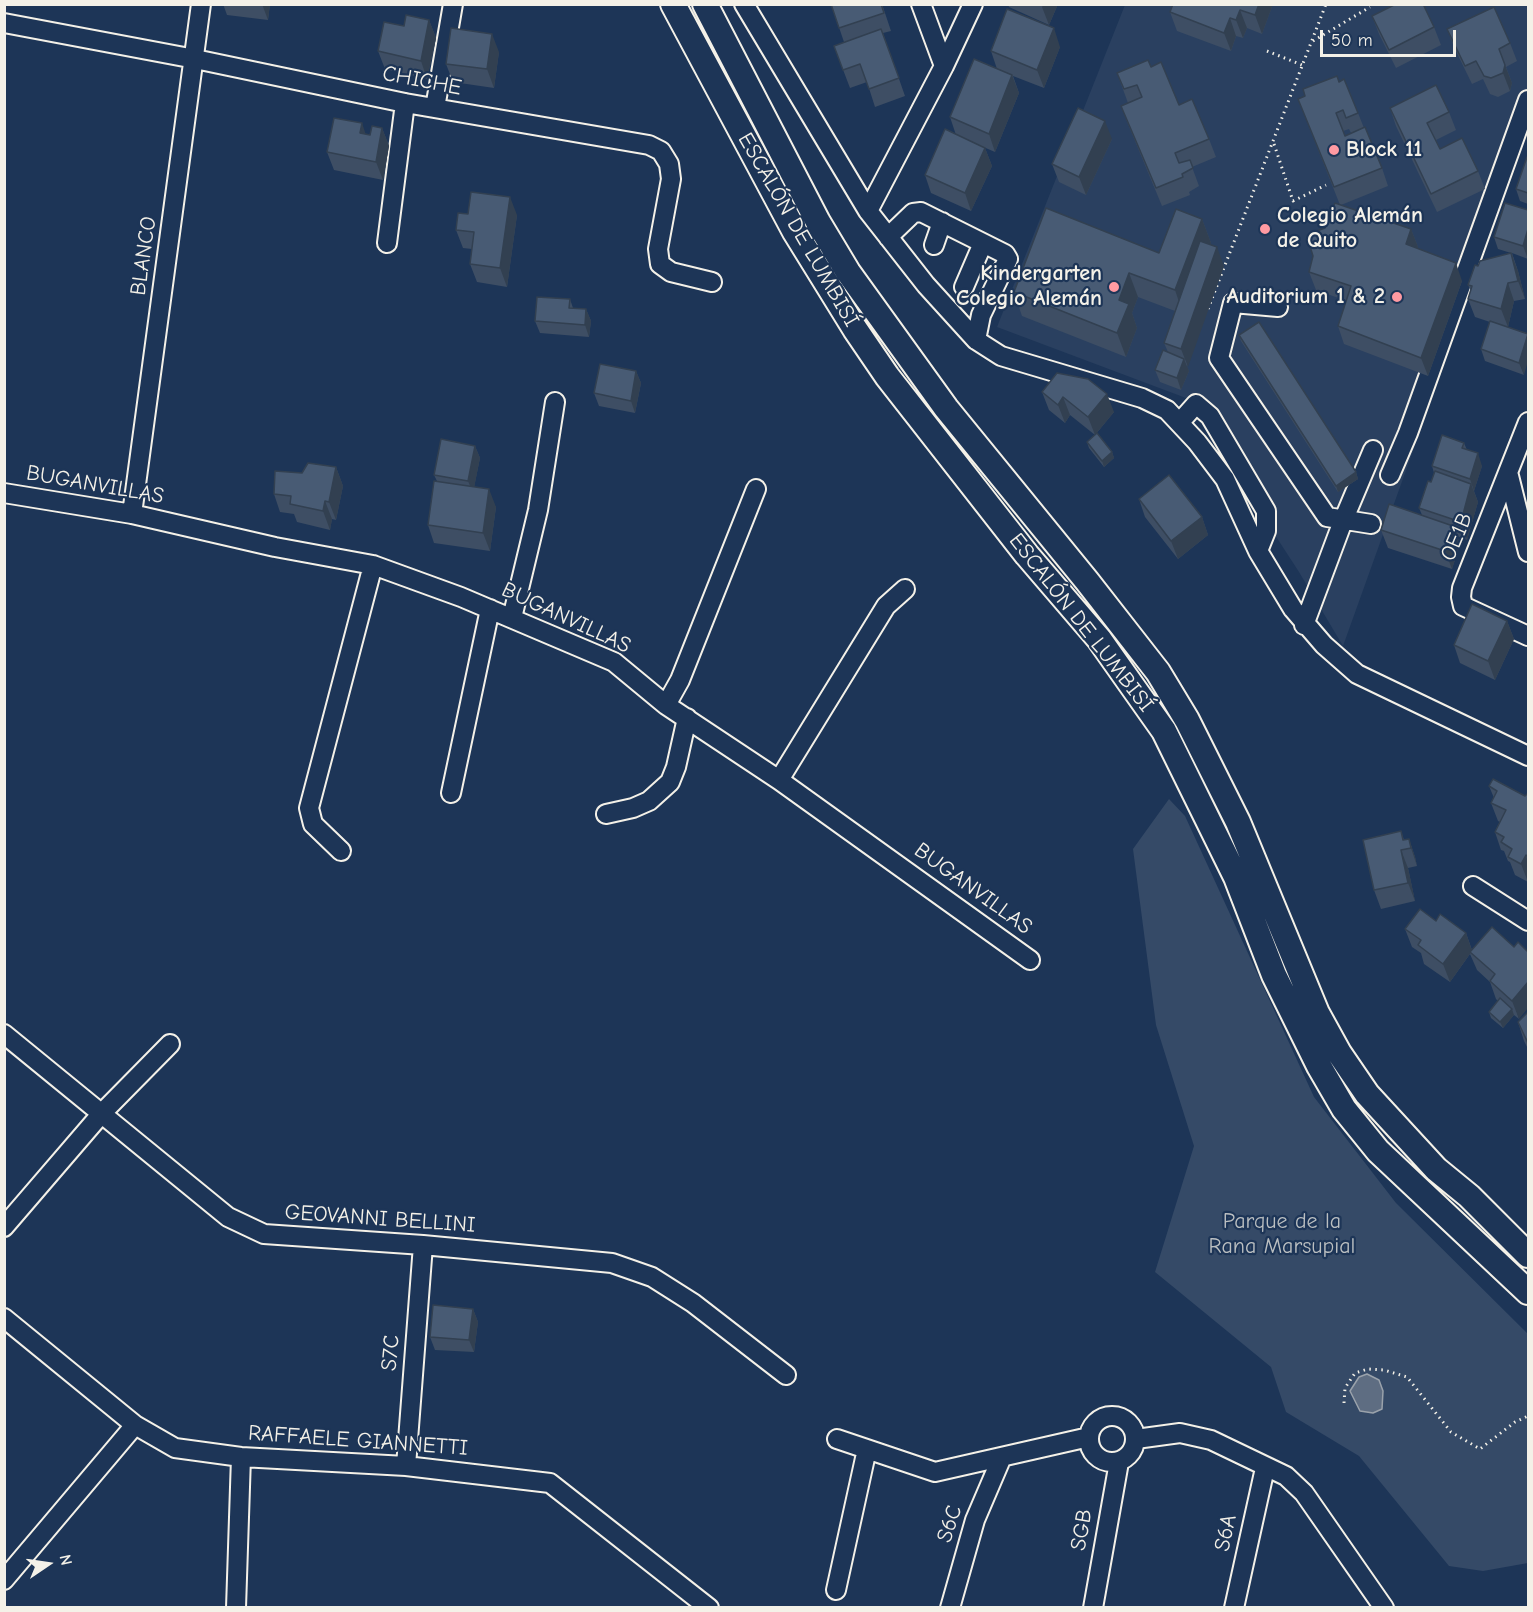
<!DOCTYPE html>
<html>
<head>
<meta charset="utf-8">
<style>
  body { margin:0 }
  #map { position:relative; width:1533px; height:1612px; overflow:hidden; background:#1d3557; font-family:"Comic Neue",sans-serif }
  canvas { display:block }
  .frame { position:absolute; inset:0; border:6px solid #f4f1e8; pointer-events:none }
  .north { position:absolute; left:18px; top:1534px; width:60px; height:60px; -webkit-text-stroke:4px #1d3557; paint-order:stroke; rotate:77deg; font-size:16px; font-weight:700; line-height:24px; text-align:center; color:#f4f1e8 }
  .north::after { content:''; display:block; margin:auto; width:21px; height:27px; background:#f4f1e8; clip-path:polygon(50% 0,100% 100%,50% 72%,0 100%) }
  .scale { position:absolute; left:1320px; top:30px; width:136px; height:27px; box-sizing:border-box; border:3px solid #f4f1e8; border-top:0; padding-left:8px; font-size:18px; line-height:21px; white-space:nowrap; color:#f4f1e8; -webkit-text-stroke:4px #1d3557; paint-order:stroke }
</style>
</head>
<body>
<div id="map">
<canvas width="1533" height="1612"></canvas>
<div class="frame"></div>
<div class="north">N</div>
<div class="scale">50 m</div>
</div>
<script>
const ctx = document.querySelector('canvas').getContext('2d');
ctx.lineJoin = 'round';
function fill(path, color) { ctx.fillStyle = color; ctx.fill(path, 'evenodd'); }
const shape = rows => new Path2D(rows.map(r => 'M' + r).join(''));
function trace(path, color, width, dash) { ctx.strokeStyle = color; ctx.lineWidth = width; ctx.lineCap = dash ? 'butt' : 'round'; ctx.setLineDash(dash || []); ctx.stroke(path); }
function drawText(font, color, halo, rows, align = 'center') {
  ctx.font = font + ' "Comic Neue",sans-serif'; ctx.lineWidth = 4.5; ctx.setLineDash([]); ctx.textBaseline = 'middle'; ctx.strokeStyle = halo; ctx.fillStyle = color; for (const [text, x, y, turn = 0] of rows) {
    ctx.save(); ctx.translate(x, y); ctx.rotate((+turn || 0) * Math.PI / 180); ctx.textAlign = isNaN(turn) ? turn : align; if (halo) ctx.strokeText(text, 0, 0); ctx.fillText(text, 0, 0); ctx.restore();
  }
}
fill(shape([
  [1125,5,1528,5,1528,130,1343,646,1299,572,1186,398,997,327]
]), '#2a4060');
fill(shape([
  [1169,799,1185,816,1314,1097,1396,1203,1528,1334,1528,1563,1483,1571,1449,1566,1359,1456,1286,1412,1271,1367,1155,1272,1194,1146,1156,1025,1133,849]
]), '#354a67');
const water = shape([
  [1367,1374,1379,1380,1383,1391,1382,1409,1373,1413,1360,1411,1350,1391,1359,1377,1367,1374]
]);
fill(water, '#5e6d82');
trace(water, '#9aa2ab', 1.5);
const minor = shape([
  [744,4,868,211,926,285,976,340,1001,356,1142,398,1167,410,1197,442,1225,479,1258,551,1293,609,1324,645,1357,674,1528,756],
  [921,4,944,66],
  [4,23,195,59,405,103,649,145,661,151,669,164,671,179,658,249,660,264,671,272,712,282],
  [435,108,453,4],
  [868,211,944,66,973,4],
  [888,237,913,213,921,212,1005,254,1008,259,981,315,976,340],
  [387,243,405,103],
  [934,245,942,222],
  [964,287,983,243],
  [1278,307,1233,303,1219,358,1327,517,1371,524],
  [1180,422,1196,404,1210,416,1266,511,1266,531,1258,551],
  [1528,422,1462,588,1461,597,1463,606,1528,636],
  [1390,475,1408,433,1528,100],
  [1509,476,1528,552],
  [4,493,132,514,275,547,373,565,461,597,614,662,666,705,779,780,1030,960],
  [132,514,201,4],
  [512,618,538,510,555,402],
  [1304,625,1343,521,1373,450],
  [666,705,680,680,756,489],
  [779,780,886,606,905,589],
  [451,793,490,609],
  [606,814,633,808,649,801,670,782,676,767,687,718],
  [341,851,313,824,309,808,373,565],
  [1473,886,1528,921],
  [4,1034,228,1217,264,1234,423,1245,612,1263,652,1277,693,1303,786,1375],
  [4,1227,102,1113,170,1044],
  [4,1318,135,1425,175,1448,241,1457,406,1466,550,1483,709,1608],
  '1089 1439a23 23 0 1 1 46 0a23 23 0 1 1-46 0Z',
  [837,1439,935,1472,1089,1437],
  [1136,1439,1180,1433,1211,1440,1286,1476,1304,1493,1384,1608],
  [406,1466,423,1245],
  [4,1580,135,1425],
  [836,1590,867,1449],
  [236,1608,241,1457],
  [950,1608,975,1520,1002,1457],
  [1093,1608,1119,1462],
  [1234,1608,1265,1468]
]);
const major = shape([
  [673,4,795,232,855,329,887,376,1027,555,1099,639,1164,731,1236,877,1274,975,1319,1066,1344,1109,1378,1151,1528,1292],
  [705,4,818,222,848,272,946,408,1087,581,1158,672,1187,720,1238,822,1317,1013,1339,1053,1367,1094,1436,1169,1469,1196,1528,1255]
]);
trace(minor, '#f4f1e8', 22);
trace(major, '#f4f1e8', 28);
trace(shape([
  [1313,41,1370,7],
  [1267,51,1302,65],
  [1274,144,1293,201,1326,185],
  [1208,309,1326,4],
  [1344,1403,1345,1388,1355,1373,1368,1369,1384,1370,1407,1377,1451,1432,1480,1449,1515,1422,1528,1416]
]), '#f4f1e8', 3, [1.5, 4.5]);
trace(minor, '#1d3557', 18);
trace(major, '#1d3557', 24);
fill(shape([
  [223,4,270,4,268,20,227,15],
  [831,4,882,4,891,31,883,33,905,96,875,107,867,82,850,88,834,46,844,42],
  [1008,4,1058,4,1049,25,1009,7],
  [1273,4,1262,34,1247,28,1243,38,1236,36,1231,51,1177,31,1170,12],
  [1372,16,1434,27,1441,45,1396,68,1379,34],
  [429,20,436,38,427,79,385,69,378,51,404,26],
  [1447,29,1510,43,1517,61,1506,67,1512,83,1510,91,1498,97,1490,94,1483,79,1472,84,1454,47],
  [1060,47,1044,88,1013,76,1019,93,995,152,974,143,985,148,992,166,971,211,931,193,925,175,956,135,950,117,997,69,991,51],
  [499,52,494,88,453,82,446,64],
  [1151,67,1179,105,1209,139,1216,157,1192,167,1199,186,1189,192,1190,195,1162,206,1128,124,1121,106,1128,103,1117,73],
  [1339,82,1358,113,1364,128,1382,168,1388,186,1341,205,1411,229,1418,247,1418,248,1462,281,1428,376,1344,344,1338,326,1347,301,1316,290,1309,272,1340,205,1298,99],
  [1349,129,1351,133,1345,136,1343,131],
  [1390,108,1449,112,1456,130,1436,140,1440,149,1478,171,1485,189,1437,212,1396,126],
  [382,128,389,146,383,180,334,170,327,152,366,134,370,135],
  [1112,139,1086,195,1059,182,1052,164],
  [1528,157,1528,204,1520,201,1516,189],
  [1528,210,1528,259,1512,253,1518,271,1525,299,1514,301,1508,327,1524,375,1485,361,1481,349,1490,322,1475,317,1468,299,1471,291,1468,285,1478,266,1511,253,1498,249,1494,237],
  [468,214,517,215,507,287,477,282,470,264,472,249,463,248,456,230],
  [1202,219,1211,243,1210,245,1224,266,1187,367,1189,371,1181,390,1160,382,1155,370,1168,352,1164,343,1175,311,1138,297,1132,313,1137,328,1126,357,1022,316,1014,292,1159,253],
  [570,299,573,308,586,309,591,321,589,337,540,333,535,321],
  [1239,335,1356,472,1358,479,1338,492,1241,341],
  [636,371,641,383,635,413,599,406,594,393],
  [1057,373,1114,412,1095,435,1070,415,1065,423,1049,410,1042,392],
  [1087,442,1112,452,1114,458,1104,467,1089,448],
  [1464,443,1467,450,1482,466,1474,491,1478,502,1467,540,1457,536,1460,544,1452,569,1388,548,1381,530,1422,515,1419,508,1431,482,1434,473,1432,466],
  [475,446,480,458,474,487,496,507,490,551,434,543,428,525,437,481,434,475],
  [336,467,343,486,336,520,332,519,330,530,297,522,294,514,280,512,274,494,302,473],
  [1139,499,1202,517,1208,535,1178,559,1145,517],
  [1507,621,1514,639,1495,680,1460,663,1454,645],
  [1489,786,1525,796,1528,795,1528,882,1515,875,1510,862,1508,861,1504,851,1501,850,1495,832,1500,822,1498,821,1491,803,1494,798],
  [1401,831,1404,840,1409,839,1415,857,1417,866,1408,868,1415,901,1381,909,1374,890],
  [1436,921,1466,933,1472,950,1492,927,1519,1019,1514,1015,1503,1028,1491,1018,1489,1012,1498,1001,1496,999,1490,982,1477,970,1470,954,1450,982,1424,964,1421,953,1412,947,1405,929],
  [1528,1012,1528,1049,1524,1041,1518,1022],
  [473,1309,478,1322,474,1352,435,1350,430,1337]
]), '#3e4e64');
fill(shape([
  [262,4,270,4,268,20],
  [1044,4,1058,4,1049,25,1042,7],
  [1259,4,1273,4,1262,34,1255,15],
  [1240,10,1247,28,1243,38,1236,20],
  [1230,18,1236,36,1231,51,1224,33],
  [429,20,436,38,427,79,421,61],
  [1054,28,1060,47,1044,88,1037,70],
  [492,34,499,52,494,88,487,69],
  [1505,65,1512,83,1510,91,1503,73],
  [1012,75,1019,93,995,152,989,134],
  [1105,121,1112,139,1086,195,1079,177],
  [362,123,368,141,360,133],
  [382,128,389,146,383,180,376,162],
  [985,148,992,166,971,211,965,193],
  [510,197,517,215,507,287,500,268],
  [1202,219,1211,243,1183,314,1175,290],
  [1411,229,1418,247,1412,262,1406,244],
  [1528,229,1528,259,1523,246],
  [1217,247,1224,266,1188,367,1181,349],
  [1511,253,1518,271,1525,299,1518,281],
  [1456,263,1462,281,1428,376,1421,358],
  [1129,273,1138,297,1132,313,1137,328,1126,357,1117,333,1119,300],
  [1508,283,1514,301,1508,327,1501,309],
  [586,309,591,321,589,337,585,325],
  [1528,335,1528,361,1524,375,1519,363],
  [1184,359,1189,371,1181,390,1177,378],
  [636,371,641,383,635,413,631,401],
  [1107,394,1114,412,1095,435,1088,417],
  [1063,397,1070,415,1065,423,1058,405],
  [475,446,480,458,473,493,468,481],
  [1112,452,1114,458,1104,467,1102,461],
  [1478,453,1482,466,1474,491,1470,479],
  [336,467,343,486,336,520,329,502],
  [1356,472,1358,479,1338,492,1336,486],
  [1471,484,1478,502,1467,540,1461,522],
  [489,489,496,507,490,551,483,533],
  [325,501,332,519,330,530,323,511],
  [1202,517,1208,535,1178,559,1171,541],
  [1453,526,1460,544,1452,569,1445,551],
  [1507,621,1514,639,1495,680,1488,661],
  [1409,839,1415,857,1417,866,1411,848],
  [1401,850,1408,868,1415,901,1408,883],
  [1526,855,1528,863,1528,882,1521,864],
  [1466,933,1472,951,1450,982,1443,964],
  [1528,982,1528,1008,1519,1019,1512,1001],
  [1512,1009,1514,1015,1503,1028,1500,1022],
  [473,1309,478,1322,474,1352,469,1340]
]), '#324051');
const building = shape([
  [831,4,881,4,884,13,839,28,831,4],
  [1173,4,1259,4,1255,15,1240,10,1236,20,1230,18,1224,33,1170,12,1173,4],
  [1396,4,1423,4,1434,27,1389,50,1372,16,1396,4],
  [1494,7,1510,43,1499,49,1505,65,1503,73,1491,78,1484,76,1476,61,1465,66,1447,29,1494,7],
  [1007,9,1054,28,1037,70,991,51,1007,9],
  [406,15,429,20,421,61,378,51,384,22,404,26,406,15],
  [451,28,492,34,487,69,446,64,451,28],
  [881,29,899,78,869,89,860,64,843,70,834,46,881,29],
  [974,59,1012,75,989,134,950,117,974,59],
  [1148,60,1151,67,1161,62,1179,105,1192,99,1209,139,1175,153,1179,163,1190,160,1193,168,1182,174,1183,177,1156,188,1121,106,1142,97,1137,85,1124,89,1117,73,1148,60],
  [1337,76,1339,82,1344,79,1358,113,1346,118,1343,110,1336,113,1345,136,1365,127,1382,168,1334,187,1298,99,1305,96,1303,89,1337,76],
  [1436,85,1449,112,1427,123,1440,149,1462,138,1478,171,1431,194,1390,108,1436,85],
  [1078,108,1105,121,1079,177,1052,164,1078,108],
  [334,118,362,123,360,133,370,135,372,126,382,128,376,162,327,152,334,118],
  [945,129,985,148,965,193,925,175,945,129],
  [1527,157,1528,157,1528,193,1516,189,1527,157],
  [471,192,510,197,500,268,470,264,474,232,456,230,458,213,468,214,471,192],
  [1335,203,1411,229,1406,244,1456,263,1421,358,1338,326,1351,286,1309,272,1313,256,1309,243,1310,237,1314,232,1325,228,1335,203],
  [1505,203,1528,210,1528,229,1523,246,1494,237,1505,203],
  [1046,208,1159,253,1176,209,1202,219,1175,290,1129,273,1119,300,1129,304,1117,333,1014,292,1046,208],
  [1200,241,1217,247,1181,349,1164,343,1200,241],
  [1511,253,1518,281,1508,283,1501,309,1468,299,1472,286,1468,285,1475,265,1478,266,1480,261,1511,253],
  [537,297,570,299,569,308,586,309,585,325,535,321,537,297],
  [1490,321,1528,334,1519,363,1481,349,1490,321],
  [1259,322,1356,472,1336,486,1239,335,1259,322],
  [1163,350,1184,359,1177,378,1155,370,1163,350],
  [600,364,636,371,631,401,594,393,600,364],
  [1057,373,1088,379,1107,394,1088,417,1063,397,1058,405,1042,392,1057,373],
  [1097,433,1112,452,1102,461,1087,442,1097,433],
  [1442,435,1464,443,1462,448,1478,453,1470,479,1432,466,1442,435],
  [441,439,475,446,468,481,434,475,441,439],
  [308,463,336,467,329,502,325,501,323,511,290,504,291,496,274,494,275,471,302,473,308,463],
  [1435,471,1471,484,1461,522,1419,508,1428,481,1431,482,1435,471],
  [1169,475,1202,517,1171,541,1139,499,1169,475],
  [434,481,489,489,483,533,428,525,434,481],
  [1389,504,1453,526,1445,551,1381,530,1389,504],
  [1472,604,1507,621,1488,661,1454,645,1472,604],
  [1493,779,1525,796,1527,794,1528,795,1528,857,1526,855,1521,864,1508,857,1512,849,1501,842,1504,837,1495,832,1506,810,1491,803,1497,791,1489,786,1493,779],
  [1401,831,1403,840,1409,839,1411,848,1401,850,1408,883,1374,890,1363,840,1401,831],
  [1420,909,1436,921,1440,914,1466,933,1443,964,1418,945,1421,940,1405,929,1420,909],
  [1492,927,1514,947,1518,942,1527,951,1528,950,1528,982,1512,1001,1490,981,1495,974,1470,952,1492,927],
  [1500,998,1512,1009,1500,1022,1489,1012,1500,998],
  [1528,1012,1528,1043,1518,1022,1528,1012],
  [433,1305,473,1309,469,1340,430,1337,433,1305]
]);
fill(building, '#485b74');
trace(building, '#324051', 1.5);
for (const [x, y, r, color] of [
  [1334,150,6,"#ff9aa2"],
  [1265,229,6,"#ff9aa2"],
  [1114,287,6,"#ff9aa2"],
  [1397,297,6,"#ff9aa2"]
]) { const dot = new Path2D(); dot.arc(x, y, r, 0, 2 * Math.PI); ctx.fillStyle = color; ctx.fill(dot); trace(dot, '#1d3557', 2); }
drawText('22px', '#f4f1e8', '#1d3557', [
  ["CHICHE",422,81,11],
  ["ESCALÓN DE LUMBISÍ",798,230,60],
  ["BLANCO",144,256,-82],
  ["BUGANVILLAS",95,485,10],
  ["OE1B",1457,537,-67],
  ["BUGANVILLAS",566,618,25],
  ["ESCALÓN DE LUMBISÍ",1081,623,52],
  ["BUGANVILLAS",973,889,36],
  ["GEOVANNI BELLINI",380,1219,4],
  ["S7C",391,1353,-85],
  ["RAFFAELE GIANNETTI",358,1441,4],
  ["S6C",950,1524,-72],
  ["SGB",1082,1530,-80],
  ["S6A",1226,1533,-78]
]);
drawText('bold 22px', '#f4f1e8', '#1d3557', [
  ["Block 11",1346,150],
  ["Colegio Alemán",1277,216],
  ["de Quito",1277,241],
  ["Kindergarten",1102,274,"right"],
  ["Colegio Alemán",1102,299,"right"],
  ["Auditorium 1 & 2",1385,297,"right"]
], 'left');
drawText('22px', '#bbbfc1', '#1d3557', [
  ["Parque de la",1282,1222],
  ["Rana Marsupial",1282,1247]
]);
</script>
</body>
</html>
